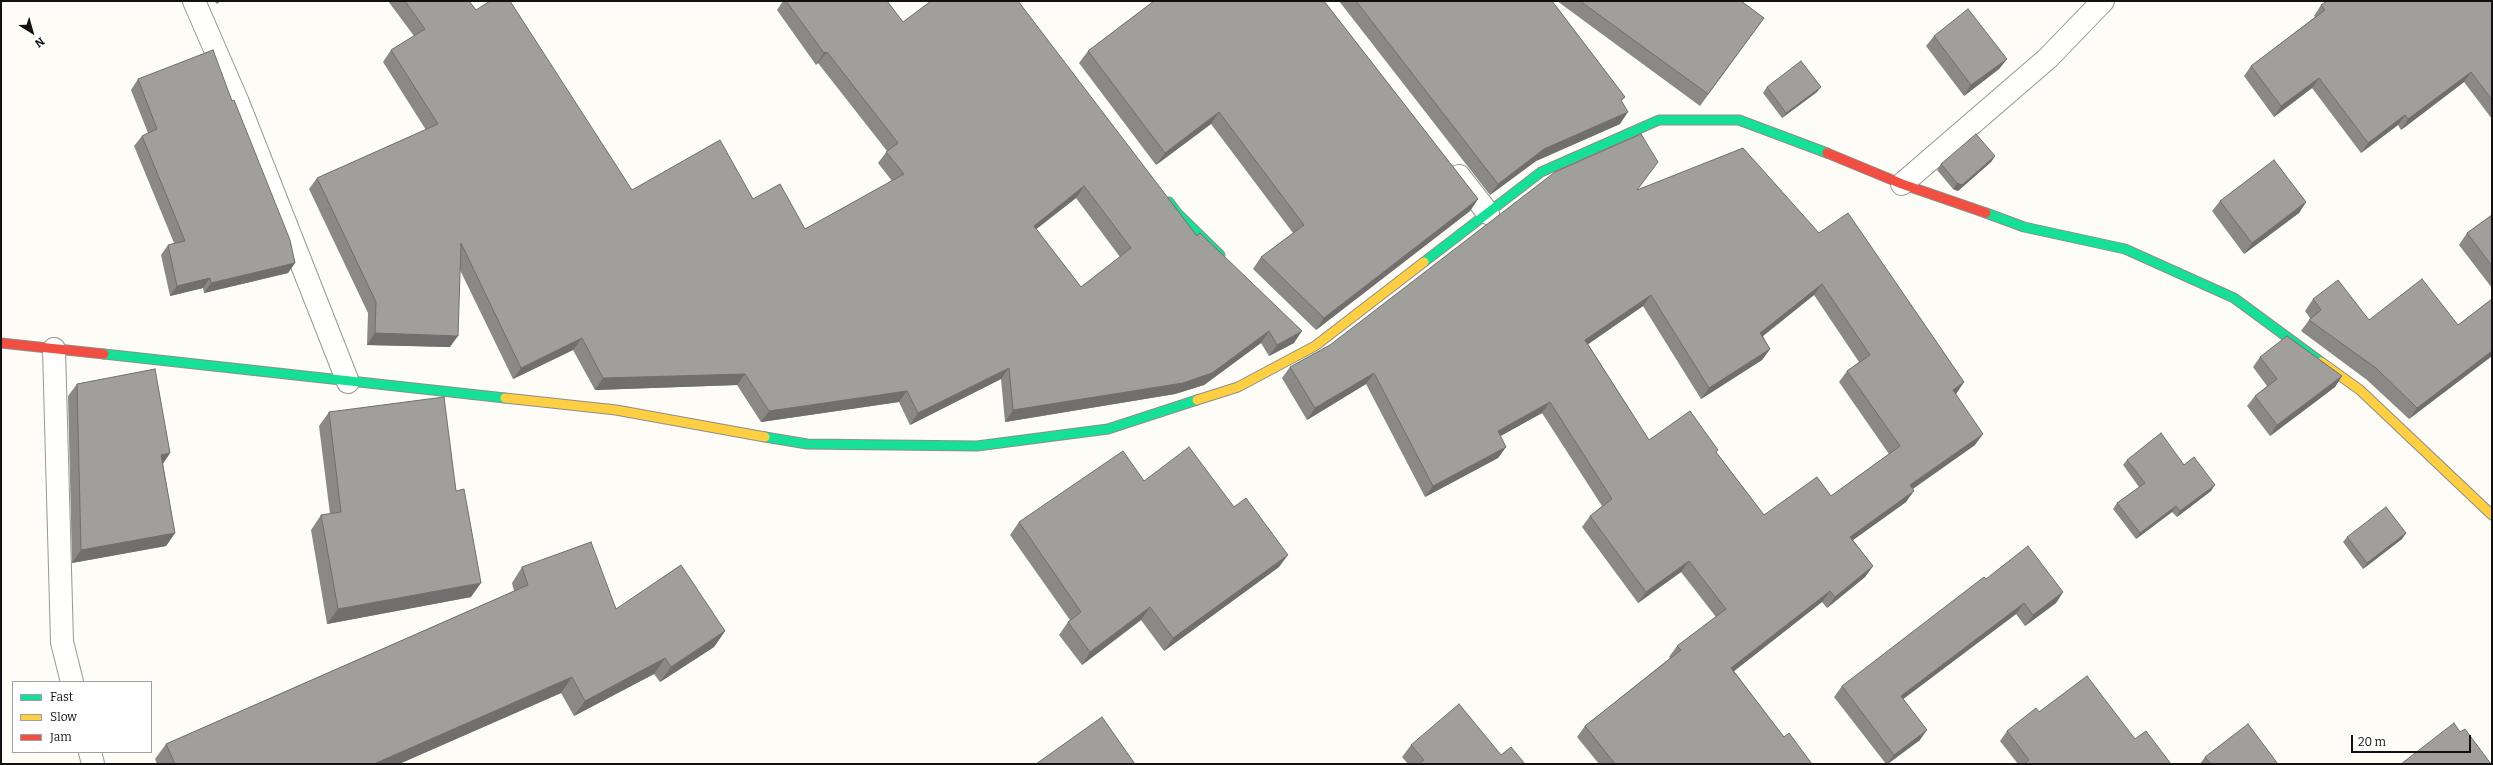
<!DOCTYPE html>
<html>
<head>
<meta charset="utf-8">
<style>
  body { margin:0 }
  #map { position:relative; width:2493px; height:765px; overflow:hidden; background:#fdfcf7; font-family:Bitter,serif }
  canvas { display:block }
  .frame { position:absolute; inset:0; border:2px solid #111; pointer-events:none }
  .legend { position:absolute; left:12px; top:681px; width:140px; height:72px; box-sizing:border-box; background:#fff; border:1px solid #a0a0a0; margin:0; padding:5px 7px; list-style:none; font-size:12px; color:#111 }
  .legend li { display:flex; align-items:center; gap:8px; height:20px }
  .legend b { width:20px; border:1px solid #a0a0a0 }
  .north { position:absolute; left:12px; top:12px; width:40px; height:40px; -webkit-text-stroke:3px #fff; paint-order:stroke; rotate:143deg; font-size:11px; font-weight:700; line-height:16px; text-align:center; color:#111 }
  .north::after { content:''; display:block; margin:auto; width:14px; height:18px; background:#111; clip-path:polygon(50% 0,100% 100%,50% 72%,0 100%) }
  .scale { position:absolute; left:2351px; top:735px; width:120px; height:18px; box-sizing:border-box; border:2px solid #111; border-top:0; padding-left:5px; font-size:12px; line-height:14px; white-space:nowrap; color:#111; -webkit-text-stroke:3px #fff; paint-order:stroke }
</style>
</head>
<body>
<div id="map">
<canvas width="2493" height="765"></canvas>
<div class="frame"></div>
<ul class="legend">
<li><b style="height:5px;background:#16e098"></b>Fast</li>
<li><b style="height:5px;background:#ffcf43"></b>Slow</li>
<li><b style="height:5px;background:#f24e42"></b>Jam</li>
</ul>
<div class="north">N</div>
<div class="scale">20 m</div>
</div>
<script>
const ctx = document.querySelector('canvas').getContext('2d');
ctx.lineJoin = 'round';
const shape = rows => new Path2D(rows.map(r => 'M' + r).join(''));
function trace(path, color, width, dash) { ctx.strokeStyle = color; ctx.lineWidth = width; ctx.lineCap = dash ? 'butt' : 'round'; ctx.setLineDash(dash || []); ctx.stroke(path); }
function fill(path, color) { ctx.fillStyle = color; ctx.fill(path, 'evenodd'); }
const street = shape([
  [194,1,237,100,348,382],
  [1459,176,1488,213],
  [1902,184,2048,58,2103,1],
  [54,349,62,642,72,682],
  [90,752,93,764]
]);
const fast = shape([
  [1169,202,1178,214,1220,255],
  [1986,213,2024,227,2125,249,2234,298,2321,362],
  [1424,262,1541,172,1659,120,1739,120,1827,153],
  [104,354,505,398],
  [765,437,807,444,977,446,1108,429,1197,400]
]);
const slow = shape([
  [2321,362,2360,390,2492,515],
  [505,398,616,410,765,437],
  [1197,400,1238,387,1315,346,1424,262]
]);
const jam = shape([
  [1827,153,1902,184,1986,213],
  [1,343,104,354]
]);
trace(street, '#979795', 24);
trace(fast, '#8e8d8b', 11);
trace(slow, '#8e8d8b', 11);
trace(jam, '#8e8d8b', 11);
trace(street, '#fffffe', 22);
trace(fast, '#16e098', 9);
trace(slow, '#ffcf43', 9);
trace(jam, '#f24e42', 9);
fill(shape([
  [214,1,221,1,217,4],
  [388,1,469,1,476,10,632,190,753,199,805,229,892,181,878,163,887,151,818,63,816,65,777,10,783,1,887,1,903,22,1197,236,1294,343,1269,356,1261,343,1204,385,1175,394,1005,422,1001,379,910,425,899,402,761,422,737,385,595,390,573,350,513,379,460,270,450,347,367,345,368,313,309,189,317,178,426,130,383,62,391,50,414,36],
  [1076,198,1120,257,1081,287,1036,229],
  [1152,1,1324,1,1478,199,1470,211,1316,330,1253,269,1261,257,1293,233,1211,124,1156,165,1079,63,1088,51,1153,2],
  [1339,1,1552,1,1625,97,1621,101,1620,124,1536,161,1490,195],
  [1557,1,1741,1,1764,18,1700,106],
  [2492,1,2492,119,2464,82,2401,130,2398,125,2361,153,2312,88,2274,117,2244,76,2251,66,2315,17,2314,16,2321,5],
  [1934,36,2007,59,1999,69,1964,96,1926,46],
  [138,79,232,101,295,263,288,273,204,293,203,288,170,296,161,255,168,245,174,243,134,146,142,136,148,133,131,90],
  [1767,87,1817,92,1782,118,1763,93],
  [1995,156,1991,162,1958,191,1953,189,1937,170,1941,164],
  [2220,201,2306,202,2299,213,2244,254,2212,211],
  [2492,215,2492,288,2459,245,2467,233],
  [1819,233,1964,382,1956,394,1975,445,1913,489,1906,502,1853,540,1873,566,1865,577,1827,608,1822,602,1734,671,1784,737,1812,764,1599,764,1577,737,1585,726,1670,658,1669,657,1677,646,1716,617,1681,572,1638,603,1582,527,1590,516,1602,506,1542,413,1500,436,1506,447,1498,458,1425,497,1366,384,1307,420,1282,378,1290,367],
  [1814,295,1859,362,1847,371,1839,382,1889,454,1831,496,1764,515,1716,452,1718,450,1649,440,1588,344,1643,306,1701,399,1762,360,1770,349,1763,336],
  [2313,299,2369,320,2458,325,2492,299,2492,356,2409,419,2367,380,2301,331,2309,320,2310,318,2305,311],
  [2260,357,2342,376,2335,387,2270,436,2247,406,2255,396,2267,386,2253,367],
  [77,384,170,453,163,464,175,533,166,546,72,563,68,396],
  [329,412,456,491,471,597,327,624,311,530,321,515,330,514,319,426],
  [2127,460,2184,465,2211,491,2177,517,2172,512,2136,539,2113,509,2117,503,2139,487,2123,465],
  [1144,481,1279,567,1164,651,1141,620,1082,665,1059,635,1068,622,1070,620,1010,535,1019,522],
  [2406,533,2402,539,2363,569,2343,542,2347,537],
  [522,567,616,609,725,631,714,647,660,682,654,674,574,716,561,693,399,764,157,764,155,759,166,744,514,591,512,583],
  [1986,579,2063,592,2056,603,2025,626,2016,614,1903,699,1920,740,1888,764,1886,764,1834,697,1842,686],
  [2039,712,2135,739,2171,764,2018,764,2000,741,2007,731],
  [1411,745,1501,755,1525,764,1408,764,1402,757],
  [2205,757,2278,764,2200,764]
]), '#8a8986');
fill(shape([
  [827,52,818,63,816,65,824,53],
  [2007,59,1999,69,1964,96,1971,85],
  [2471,72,2464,82,2401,130,2408,119],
  [2319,78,2312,88,2274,117,2281,106],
  [1821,87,1817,92,1782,118,1786,113],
  [1219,112,1211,124,1156,165,1165,153],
  [1628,112,1620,124,1536,161,1490,195,1498,184,1544,149],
  [2405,115,2398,125,2361,153,2368,143],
  [1995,156,1991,162,1958,191,1953,189,1957,183],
  [1084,186,1076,198,1025,238,1034,226],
  [1478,199,1470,211,1316,330,1324,318],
  [2306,202,2299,213,2244,254,2252,243],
  [295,263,288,273,204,293,211,283],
  [210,278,203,288,170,296,177,286],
  [1822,284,1814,295,1753,344,1760,333],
  [1651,295,1643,306,1577,352,1585,340],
  [1269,331,1261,343,1204,385,1175,394,1005,422,1013,410],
  [1302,331,1294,343,1269,356,1277,345],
  [375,333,458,336,450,347,367,345],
  [582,338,573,350,513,379,521,368],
  [1770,349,1762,360,1701,399,1709,388],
  [2492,351,2492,356,2409,419,2417,408],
  [1009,368,1001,379,910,425,918,413],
  [1374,373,1366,384,1307,420,1315,408],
  [745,374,737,385,595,390,603,378],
  [2342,376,2335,387,2270,436,2277,425],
  [1964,382,1956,394,1945,401,1953,390],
  [907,391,899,402,761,422,769,411],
  [1550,402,1542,413,1490,442,1498,431],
  [1983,434,1975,445,1902,496,1910,485],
  [1506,447,1498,458,1425,497,1433,486],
  [170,453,161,466,161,455],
  [2215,485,2211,491,2177,517,2180,511],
  [1914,491,1906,502,1842,548,1850,537],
  [2176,506,2172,512,2136,539,2140,533],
  [175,533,166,546,72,563,81,550],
  [2406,533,2402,539,2363,569,2367,563],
  [1288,555,1279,567,1164,651,1173,638],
  [1689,561,1681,572,1638,603,1646,592],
  [1873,566,1865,577,1827,608,1835,597],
  [481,583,471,597,327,624,338,609],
  [1830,591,1822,602,1724,679,1731,668],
  [2063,592,2056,603,2025,626,2033,615],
  [2024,603,2016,614,1894,706,1901,696],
  [1150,607,1141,620,1082,665,1090,652],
  [725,631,714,647,660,682,671,667],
  [665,658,654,674,574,716,585,701],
  [572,677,561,693,399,764,374,764],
  [1927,730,1920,740,1887,764,1894,755]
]), '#716f6d');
const building = shape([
  [405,1,469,1,476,10,490,1,510,1,632,190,720,140,753,199,780,184,805,229,904,174,886,152,898,143,827,52,824,53,786,1,887,1,903,22,931,1,1018,1,1197,236,1200,233,1302,331,1277,345,1269,331,1212,373,1183,383,1013,410,1009,368,918,413,907,391,769,411,745,374,603,378,582,338,521,368,461,243,458,336,375,333,376,302,317,178,438,124,391,50,425,29,405,1],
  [1084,186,1131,248,1081,287,1034,226,1084,186],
  [1154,1,1324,1,1478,199,1324,318,1261,257,1304,225,1219,112,1165,153,1088,51,1154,1],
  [1356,1,1552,1,1625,97,1621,100,1628,112,1544,149,1498,184,1356,1],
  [1580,1,1741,1,1764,18,1708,94,1580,1],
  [2327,1,2492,1,2492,100,2471,72,2408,119,2405,115,2368,143,2319,78,2281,106,2251,66,2325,10,2321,5,2327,1],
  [1968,9,2007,59,1971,85,1934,36,1968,9],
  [213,50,232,101,234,100,290,240,295,263,211,283,210,278,177,286,168,245,185,241,142,136,157,129,138,79,213,50],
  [1801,61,1821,87,1786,113,1767,87,1801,61],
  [1641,134,1658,162,1637,190,1743,148,1819,233,1848,213,1964,382,1953,390,1983,434,1910,485,1914,491,1850,537,1873,566,1835,597,1830,591,1731,668,1784,737,1789,733,1812,764,1615,764,1585,726,1681,650,1677,646,1726,609,1689,561,1646,592,1590,516,1612,499,1550,402,1498,431,1506,447,1433,486,1374,373,1315,408,1290,367,1330,345,1555,172,1641,134],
  [1822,284,1870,355,1847,371,1900,446,1831,496,1817,477,1764,515,1716,452,1718,450,1690,411,1649,440,1585,340,1651,295,1709,388,1770,349,1760,333,1822,284],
  [1976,134,1995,156,1962,185,1957,183,1941,164,1976,134],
  [2274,160,2306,202,2252,243,2220,201,2274,160],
  [2492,215,2492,266,2467,233,2492,215],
  [2422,279,2458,325,2492,299,2492,351,2417,408,2376,368,2309,320,2321,310,2313,299,2338,280,2369,320,2422,279],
  [2287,336,2342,376,2277,425,2255,396,2277,379,2260,357,2287,336],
  [155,369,170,453,161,455,175,533,81,550,77,384,155,369],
  [444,397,456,491,464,489,481,583,338,609,321,515,341,512,329,412,444,397],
  [2161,433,2184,465,2194,457,2215,485,2180,511,2176,506,2140,533,2117,503,2145,483,2127,460,2161,433],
  [1189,447,1234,507,1246,498,1288,555,1173,638,1150,607,1090,652,1068,622,1081,612,1019,522,1123,451,1144,481,1189,447],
  [2386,507,2406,533,2367,563,2347,537,2386,507],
  [591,542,616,609,681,565,725,631,671,667,665,658,585,701,572,677,374,764,175,764,166,744,528,585,522,567,591,542],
  [2028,546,2063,592,2033,615,2024,603,1901,696,1927,730,1894,755,1842,686,1984,577,1986,579,2028,546],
  [2087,676,2135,739,2146,731,2171,764,2024,764,2029,760,2007,731,2036,708,2039,712,2087,676],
  [1459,704,1501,755,1511,747,1525,764,1419,764,1424,760,1411,745,1459,704],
  [1102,717,1135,764,1036,764,1102,717],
  [2454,723,2460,732,2465,729,2491,764,2401,764,2454,723],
  [2248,724,2278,764,2211,764,2205,757,2248,724]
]);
fill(building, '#a19f9c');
trace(building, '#716f6d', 1);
</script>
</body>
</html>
